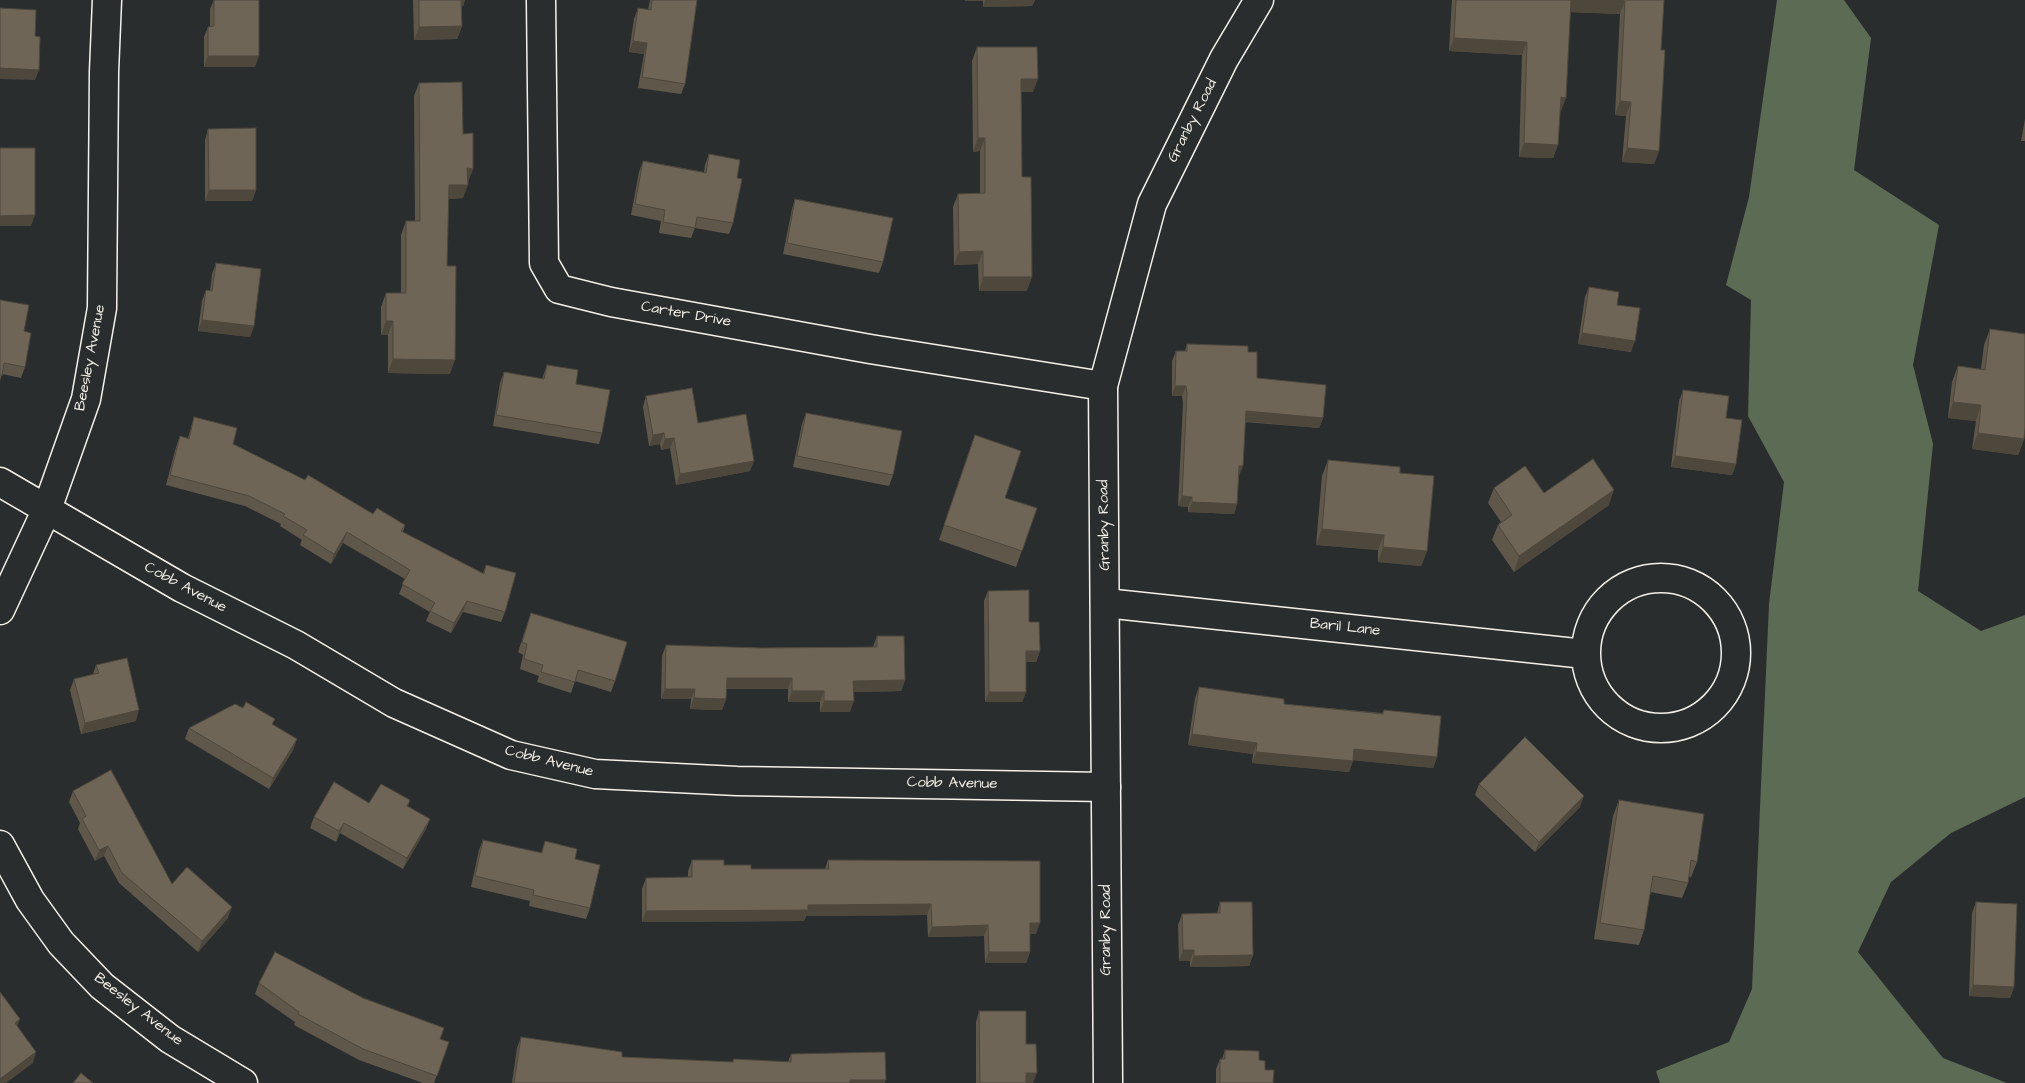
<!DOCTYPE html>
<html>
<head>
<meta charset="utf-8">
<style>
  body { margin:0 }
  canvas { display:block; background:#2a2d2e }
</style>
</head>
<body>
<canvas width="2025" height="1083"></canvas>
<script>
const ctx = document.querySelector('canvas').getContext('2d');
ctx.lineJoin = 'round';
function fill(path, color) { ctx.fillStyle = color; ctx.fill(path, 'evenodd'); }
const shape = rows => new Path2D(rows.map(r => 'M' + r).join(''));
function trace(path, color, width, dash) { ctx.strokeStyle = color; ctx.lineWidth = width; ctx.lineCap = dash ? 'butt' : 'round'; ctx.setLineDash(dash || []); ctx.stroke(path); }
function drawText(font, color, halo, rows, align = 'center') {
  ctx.font = font + ' "Architects Daughter",sans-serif'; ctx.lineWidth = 5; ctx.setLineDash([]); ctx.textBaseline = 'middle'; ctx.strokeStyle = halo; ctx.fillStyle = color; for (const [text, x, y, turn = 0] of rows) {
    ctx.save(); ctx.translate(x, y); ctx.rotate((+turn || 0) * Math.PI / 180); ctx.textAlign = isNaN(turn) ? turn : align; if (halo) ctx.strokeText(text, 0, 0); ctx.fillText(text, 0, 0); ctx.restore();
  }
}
fill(shape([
  [1777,0,1844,0,1871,38,1854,170,1939,225,1913,365,1933,444,1918,591,1981,631,2025,615,2025,797,1951,833,1891,882,1858,952,1943,1058,2007,1083,1660,1083,1656,1071,1729,1042,1752,989,1769,604,1784,482,1748,416,1751,300,1726,285,1749,197]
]), '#5c6b53');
const minor = shape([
  [541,0,544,263,559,289,611,302,870,349,1103,386],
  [0,482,182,588,296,645,394,703,511,755,595,774,737,781,1106,787],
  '1586 653a75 75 0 1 1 150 0a75 75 0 1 1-150 0Z',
  [1105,603,1585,654],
  [0,610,47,509,86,399,102,308,104,72,107,0],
  [0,845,30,900,61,943,102,986,170,1039,243,1083]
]);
const secondary = shape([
  [1108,1083,1103,386,1152,204,1224,59,1259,0]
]);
trace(minor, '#f4f1e8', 31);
trace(secondary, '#f4f1e8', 31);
trace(minor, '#2a2d2e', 28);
trace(secondary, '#2a2d2e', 28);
fill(shape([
  [214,0,259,0,255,67,204,67,204,37,208,27,210,27,210,9],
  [413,0,465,0,463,6,462,6,462,26,457,39,414,40],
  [650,0,697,0,685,84,681,94,638,88,644,54,629,52,634,19,638,8,648,10],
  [965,0,1035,0,1032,6,983,7,983,1,965,1],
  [1452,0,1664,0,1661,50,1659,151,1654,164,1622,162,1626,116,1615,115,1620,14,1570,12,1561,111,1560,111,1558,145,1553,158,1519,157,1522,55,1449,51],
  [977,47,1033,92,1021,92,1022,177,1027,291,979,291,978,264,954,265,953,207,958,194,980,193,980,151,973,152,972,61],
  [419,83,463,134,473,169,467,182,463,198,448,199,447,266,450,374,388,373,388,335,381,335,381,307,386,293,401,293,401,235,406,221,415,221,414,96],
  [2025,119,2025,141,2021,141],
  [208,129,256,190,252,201,205,201,205,140],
  [709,154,737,178,733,223,729,234,695,228,691,238,659,233,661,221,631,215,639,172,643,161,704,172,705,165],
  [795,199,883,262,879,273,783,254,792,209],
  [216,263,254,326,250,337,198,331,202,301,206,290,210,291,212,274],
  [1589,287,1617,305,1631,352,1578,344,1585,297],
  [0,300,24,331,25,367,21,378,2,374,0,381],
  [1990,329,2024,439,2018,455,1972,449,1976,421,1948,418,1952,382,1958,366,1981,369,1984,345],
  [1187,344,1248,352,1257,378,1323,418,1319,428,1245,422,1239,476,1237,504,1234,514,1188,512,1188,507,1178,506,1183,403,1182,396,1172,396,1172,361,1176,351,1185,351],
  [547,365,576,384,602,433,599,444,493,426,500,383,504,372,542,379],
  [1683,390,1726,418,1736,464,1732,475,1671,467,1679,401],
  [646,396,698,423,750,471,676,485,670,448,661,450,660,444,649,446,643,407],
  [806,413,893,475,889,486,793,467,802,424],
  [194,417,233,444,373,514,405,525,403,532,483,573,486,565,505,612,501,622,463,612,451,633,426,621,430,612,399,594,405,579,343,543,331,564,300,545,302,540,280,526,281,524,245,506,166,485,176,447,180,436,188,438],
  [975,435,1005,498,1037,508,1016,567,939,540],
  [1328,460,1400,473,1427,551,1421,566,1378,562,1378,550,1316,545,1322,476],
  [1494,488,1609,505,1514,572,1492,540,1498,525,1501,522,1488,503],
  [988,591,1029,622,1040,651,1036,662,1026,662,1026,692,1022,702,985,702,984,601],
  [531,613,615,681,611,692,575,681,571,693,537,682,539,676,520,669,523,655,518,652],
  [877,636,905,680,901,691,853,692,850,712,820,712,820,702,788,702,788,689,726,689,726,699,722,710,690,709,691,699,661,699,662,656,666,645,761,648,873,647],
  [96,665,136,721,81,734,70,690,74,679,93,674],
  [1199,687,1284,704,1382,713,1384,710,1437,757,1433,768,1353,760,1349,772,1252,763,1253,754,1188,745,1195,698],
  [273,725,297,739,293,750,269,789,185,739,189,728],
  [1479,784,1580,807,1535,852,1475,795],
  [73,791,172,884,228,918,198,952,119,883,104,856,95,861,78,829,80,823,69,802],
  [410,800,408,806,430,819,426,829,403,869,340,833,336,842,310,828,314,817,369,803],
  [1619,800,1697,862,1691,877,1689,877,1688,883,1682,898,1650,892,1644,930,1639,945,1594,939,1613,816],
  [483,840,541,853,545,841,575,859,590,908,586,919,529,906,530,901,471,887,479,850],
  [692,860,751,869,825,869,828,860,1036,934,1030,934,1030,952,1026,963,985,963,984,936,928,937,927,915,806,916,804,921,642,922,642,889,646,878,688,877,688,871],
  [1220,902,1253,955,1249,966,1190,967,1190,961,1179,961,1178,925,1182,914,1217,913],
  [1976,902,2014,987,2010,998,1969,996,1972,913],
  [259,983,440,1039,449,1042,434,1083,423,1083,359,1060,294,1025,295,1022,255,994],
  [979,1011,1026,1044,1033,1083,976,1083,976,1022],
  [521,1037,622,1057,732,1062,734,1059,788,1062,791,1054,886,1080,884,1083,512,1083,517,1048],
  [1225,1050,1259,1060,1273,1083,1216,1083,1216,1069,1220,1059,1222,1059]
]), '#5f574a');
fill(shape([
  [458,0,465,0,463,6,456,6],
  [966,0,983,0,983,1,965,1],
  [985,0,1035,0,1032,6,983,7],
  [1571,0,1610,0,1625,1,1620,14,1566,12],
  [462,26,457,39,414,40,419,27],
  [1454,38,1527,42,1522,55,1449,51],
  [633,41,647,43,644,54,629,52],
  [208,56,259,56,255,67,204,67],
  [0,68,39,70,35,80,0,79],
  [1021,79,1038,79,1033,92,1016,92],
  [1561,97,1566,98,1561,111,1556,111],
  [1620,101,1631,102,1626,116,1615,115],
  [978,138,985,138,980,151,973,152],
  [1524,143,1558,145,1553,158,1519,157],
  [1627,148,1659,151,1654,164,1622,162],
  [467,168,473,169,468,182,462,182],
  [449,185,468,185,463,198,444,199],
  [209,190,256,190,252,201,205,201],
  [35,215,31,226,0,226,0,216],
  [983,251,978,264,954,265,959,252],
  [983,277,1032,277,1027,291,979,291],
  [202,320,254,326,250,337,198,331],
  [386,321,393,321,388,335,381,335],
  [1582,333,1635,341,1631,352,1578,344],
  [393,359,455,360,450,374,388,373],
  [1175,386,1186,386,1182,396,1172,396],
  [1953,402,1981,405,1976,421,1948,418],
  [1246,411,1323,418,1319,428,1242,421],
  [664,433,660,444,649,446,653,435],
  [1978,433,2024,439,2018,455,1972,449],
  [674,438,670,448,661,450,665,439],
  [1675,456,1736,464,1732,475,1671,467],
  [754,461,750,471,676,485,680,474],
  [1239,466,1243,466,1239,476,1236,476],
  [1614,490,1609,505,1514,572,1519,556],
  [1182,496,1192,497,1188,507,1178,506],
  [1192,502,1237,504,1234,514,1188,512],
  [1322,529,1384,535,1378,550,1316,545],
  [347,532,343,543,331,564,334,554],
  [1383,547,1427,551,1421,566,1378,562],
  [467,601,463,612,451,633,454,623],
  [1026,651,1040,651,1036,662,1022,662],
  [727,678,792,678,788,689,723,689],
  [905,680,901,691,849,692,853,681],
  [665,689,695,689,691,699,661,699],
  [792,691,824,691,820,702,788,702],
  [989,692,1026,692,1022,702,985,702],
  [694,698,726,699,722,710,690,709],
  [824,701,854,701,850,712,820,712],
  [139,710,136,721,81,734,85,723],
  [1192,734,1257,743,1253,754,1188,745],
  [297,739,293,750,269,789,273,778],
  [1354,749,1437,757,1433,768,1350,760],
  [1256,752,1353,761,1349,772,1252,763],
  [1584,796,1580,807,1535,852,1539,842],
  [430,819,426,829,403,869,407,858],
  [344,823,340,833,336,842,339,831],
  [108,846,104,856,95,861,99,850],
  [931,904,927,915,806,916,804,921,642,922,646,911,808,905],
  [232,907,228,918,198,952,202,941],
  [1030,923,1040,923,1036,934,1026,934],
  [988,925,984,936,928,937,932,927],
  [1183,950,1194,950,1190,961,1179,961],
  [989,952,1030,952,1026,963,985,963],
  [1253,955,1249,966,1190,967,1194,956],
  [1973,985,2014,987,2010,998,1969,996],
  [20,1019,16,1030,15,1023],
  [36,1052,33,1063,6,1083,0,1083,0,1079],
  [1026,1073,1037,1073,1033,1083,1022,1083],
  [850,1080,886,1080,884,1083,849,1083]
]), '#4d473c');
const building = shape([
  [214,0,259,0,259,56,208,56,208,27,214,26,214,0],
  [419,0,461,0,462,26,419,27,419,0],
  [652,0,697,0,685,84,642,77,647,43,633,41,638,8,651,10,652,0],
  [1456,0,1571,0,1566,98,1561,97,1558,145,1524,143,1527,42,1454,38,1456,0],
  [1610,0,1664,0,1661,50,1665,50,1659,151,1627,148,1631,102,1620,101,1625,1,1610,0],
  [0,8,36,10,35,36,40,37,39,70,0,68,0,8],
  [977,47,1037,47,1038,79,1021,79,1022,177,1031,177,1032,277,983,277,983,251,959,252,958,194,985,193,985,138,978,138,977,47],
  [462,82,463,134,473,133,473,169,467,168,468,185,449,185,447,266,456,266,455,360,393,359,393,321,386,321,386,293,406,293,406,221,420,221,419,83,462,82],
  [256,128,256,190,209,190,208,129,256,128],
  [0,148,35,148,35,215,0,216,0,148],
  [709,154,740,160,737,178,742,179,733,223,697,217,695,228,663,222,665,210,635,204,643,161,706,173,709,154],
  [795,199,893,218,883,262,787,243,795,199],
  [216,263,261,269,254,326,202,320,206,290,212,291,216,263],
  [1589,287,1619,292,1617,305,1640,308,1635,341,1582,333,1589,287],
  [0,300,29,305,24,331,31,333,25,367,4,363,2,376,0,375,0,300],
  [1990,329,2025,334,2025,428,2024,439,1978,433,1981,405,1953,402,1958,366,1985,370,1990,329],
  [1187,344,1248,346,1248,352,1257,352,1257,378,1326,385,1323,418,1246,411,1243,466,1239,466,1237,504,1192,502,1192,497,1182,496,1187,393,1186,386,1175,386,1176,351,1187,351,1187,344],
  [547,365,578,370,576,384,610,390,602,433,496,415,504,372,544,379,547,365],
  [692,388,698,423,746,414,754,461,680,474,674,438,665,439,664,433,653,435,646,396,692,388],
  [1683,390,1729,396,1726,418,1742,420,1736,464,1675,456,1683,390],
  [806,413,902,431,893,475,797,456,806,413],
  [194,417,237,428,233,444,305,480,308,475,373,514,377,508,405,525,401,531,484,574,486,565,516,573,505,612,467,601,454,623,430,611,435,603,402,584,410,570,347,532,334,554,303,535,307,530,283,516,285,514,249,496,170,475,180,436,189,439,194,417],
  [975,435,1021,451,1005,498,1037,508,1022,551,944,525,975,435],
  [1593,459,1614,490,1519,556,1498,525,1512,515,1494,488,1525,466,1544,493,1593,459],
  [1328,460,1400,467,1400,473,1434,476,1427,551,1383,547,1384,535,1322,529,1328,460],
  [1029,590,1029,622,1039,622,1040,651,1026,651,1026,692,989,692,988,591,1029,590],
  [531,613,627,642,615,681,578,670,575,682,541,672,543,665,524,659,527,644,522,642,531,613],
  [877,636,904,636,905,680,853,681,854,701,824,701,824,691,792,691,792,678,727,678,726,699,694,698,695,689,665,689,666,645,761,648,877,647,877,636],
  [127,658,139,710,85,723,74,679,99,673,96,665,127,658],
  [1199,687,1284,699,1284,704,1383,714,1384,710,1441,716,1437,757,1354,749,1353,761,1256,752,1257,743,1192,734,1199,687],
  [246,702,275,719,272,724,297,739,273,778,189,728,235,704,243,708,246,702],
  [1525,737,1584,796,1539,842,1479,784,1525,737],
  [111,770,172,884,187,867,232,907,202,941,122,873,108,846,99,850,82,819,86,816,73,791,111,770],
  [334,782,369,803,381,784,410,800,407,806,430,819,407,858,344,823,339,831,314,817,334,782],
  [1619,800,1704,814,1697,862,1691,860,1688,883,1653,876,1644,930,1600,923,1619,800],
  [483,840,542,853,545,841,577,849,575,859,600,865,590,908,533,895,534,890,475,876,483,840],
  [692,860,724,860,724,865,751,865,751,869,829,869,828,860,1040,861,1040,923,1030,923,1030,952,989,952,988,925,932,927,931,904,808,905,808,910,646,911,646,878,692,877,692,860],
  [1220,902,1252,902,1253,955,1194,956,1194,950,1183,950,1182,914,1220,913,1220,902],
  [1976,902,2017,904,2014,987,1973,985,1976,902],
  [275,952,363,998,444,1028,440,1039,449,1042,437,1076,363,1049,298,1014,299,1012,259,983,275,952],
  [0,992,20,1019,15,1023,36,1052,0,1079,0,992],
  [979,1011,1026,1011,1026,1044,1036,1044,1037,1073,1026,1073,1026,1083,980,1083,979,1011],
  [521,1037,622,1052,622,1057,733,1062,734,1059,791,1062,791,1054,885,1052,886,1080,850,1080,850,1083,514,1083,521,1037],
  [1225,1050,1259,1051,1259,1060,1265,1061,1265,1070,1274,1070,1273,1083,1220,1083,1220,1059,1225,1059,1225,1050],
  [81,1073,93,1083,73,1083,81,1073]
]);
fill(building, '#6e6556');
trace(building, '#4d473c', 1);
drawText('15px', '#f4f1e8', '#2a2d2e', [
  ["Granby Road",1193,121,-63],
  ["Carter Drive",686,315,10],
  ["Beesley Avenue",91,358,-79],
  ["Granby Road",1105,525,-91],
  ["Cobb Avenue",185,588,28],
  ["Baril Lane",1345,628,6],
  ["Cobb Avenue",549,762,14],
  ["Cobb Avenue",952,784,1],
  ["Granby Road",1107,930,-90],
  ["Beesley Avenue",138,1010,38]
]);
</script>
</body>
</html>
